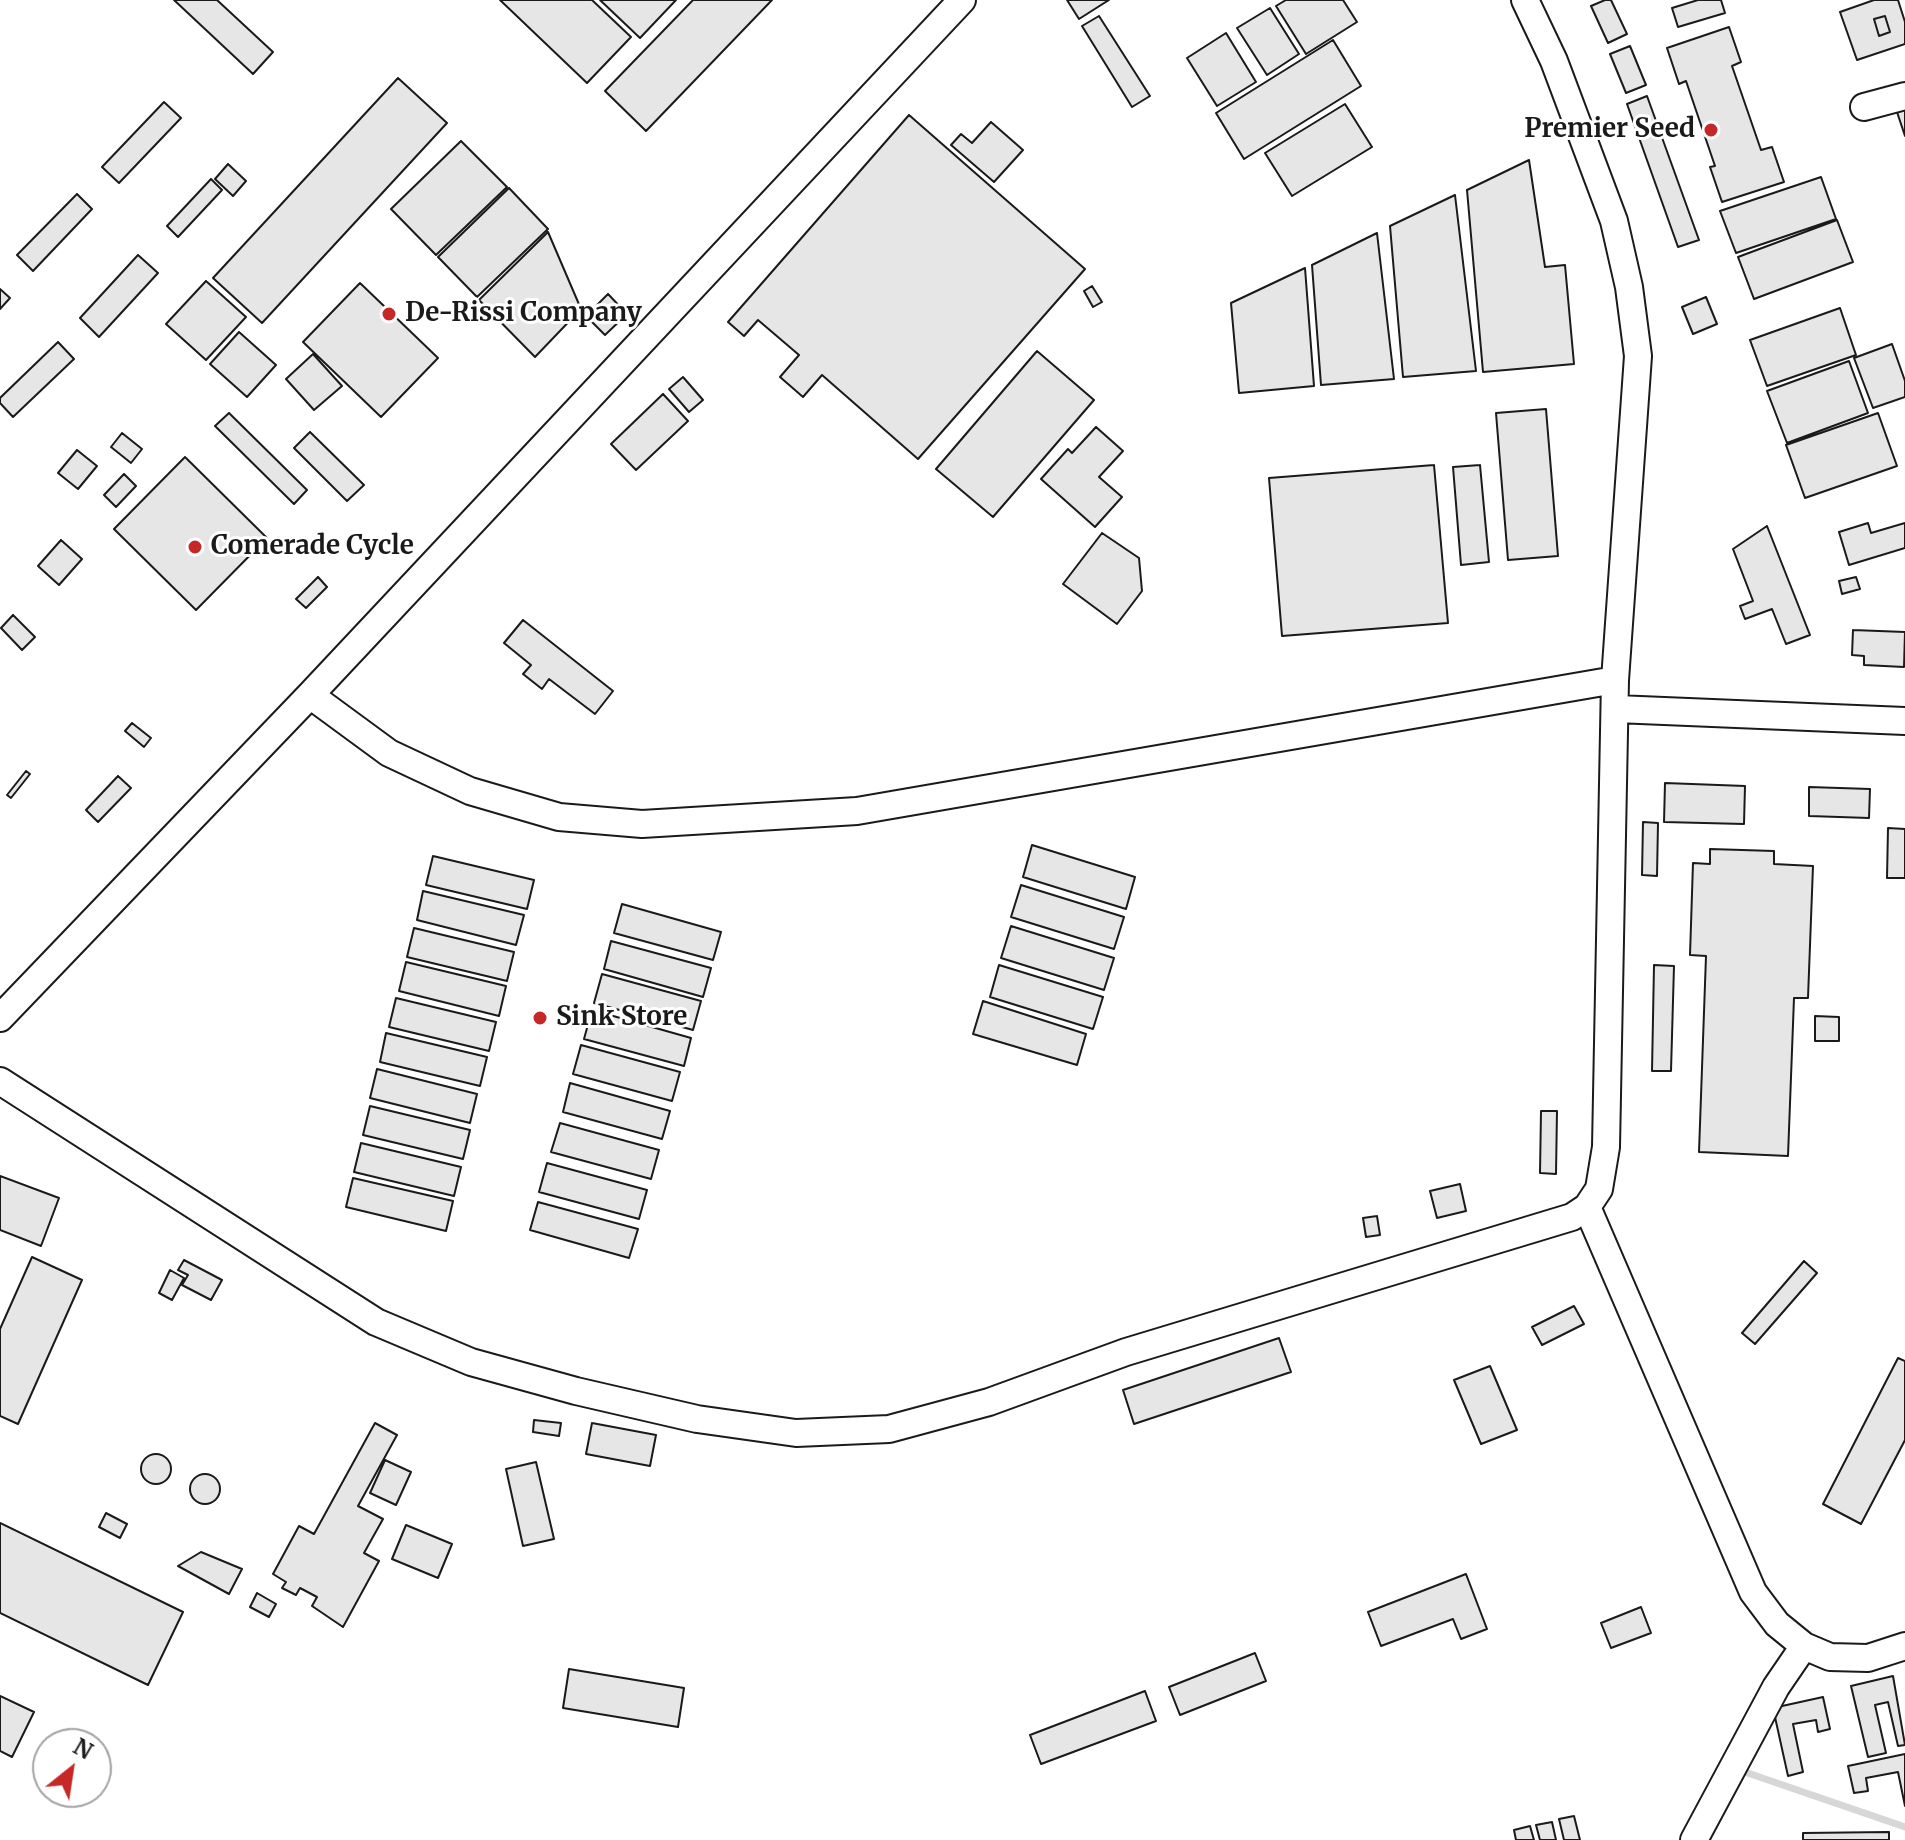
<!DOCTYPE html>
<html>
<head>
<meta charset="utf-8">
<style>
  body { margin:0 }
  #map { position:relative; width:1905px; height:1840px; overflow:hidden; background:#fff; font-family:Merriweather,serif }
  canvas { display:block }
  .north { position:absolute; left:32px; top:1728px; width:80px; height:80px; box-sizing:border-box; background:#fff; border:2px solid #a3a3a3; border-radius:50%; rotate:30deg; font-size:22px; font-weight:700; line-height:32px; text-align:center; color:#1a1a1a }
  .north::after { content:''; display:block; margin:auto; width:28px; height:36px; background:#c62828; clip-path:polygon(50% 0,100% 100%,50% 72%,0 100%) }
</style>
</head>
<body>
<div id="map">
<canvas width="1905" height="1840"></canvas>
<div class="north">N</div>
</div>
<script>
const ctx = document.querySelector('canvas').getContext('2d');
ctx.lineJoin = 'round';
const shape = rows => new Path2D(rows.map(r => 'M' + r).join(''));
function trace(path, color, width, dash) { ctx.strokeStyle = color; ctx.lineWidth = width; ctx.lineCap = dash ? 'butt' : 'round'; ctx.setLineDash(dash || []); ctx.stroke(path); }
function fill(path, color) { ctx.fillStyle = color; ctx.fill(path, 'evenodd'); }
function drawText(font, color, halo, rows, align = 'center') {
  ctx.font = font + ' Merriweather,serif'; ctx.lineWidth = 6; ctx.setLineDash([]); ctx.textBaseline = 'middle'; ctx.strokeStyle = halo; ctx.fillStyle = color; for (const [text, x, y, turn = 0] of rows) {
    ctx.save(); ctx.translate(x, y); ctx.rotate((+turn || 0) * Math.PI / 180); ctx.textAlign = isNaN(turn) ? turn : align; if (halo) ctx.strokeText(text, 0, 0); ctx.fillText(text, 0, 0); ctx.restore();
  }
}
trace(shape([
  [1739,1770,1905,1827]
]), '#d7d7d7', 7);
const building = shape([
  [174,0,217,0,273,52,253,74,174,0],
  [500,0,592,0,631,37,587,83,500,0],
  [600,0,676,0,640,38,600,0],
  [693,0,772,0,646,131,605,91,693,0],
  [1067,0,1109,0,1079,19,1067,0],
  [1286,0,1343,0,1357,22,1306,54,1276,6,1286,0],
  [1605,0,1611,0,1627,34,1608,43,1591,6,1605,0],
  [1698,0,1721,0,1725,13,1678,27,1672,8,1698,0],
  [1874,0,1898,0,1905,22,1905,44,1857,60,1840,12,1874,0],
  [1885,16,1890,32,1879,36,1874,19,1885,16],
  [1270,8,1299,54,1267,75,1237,28,1270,8],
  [1099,16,1150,96,1132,107,1082,26,1099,16],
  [1885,16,1890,32,1879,36,1874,19,1885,16],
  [1729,27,1741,62,1732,66,1761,150,1772,147,1784,182,1722,202,1710,167,1715,166,1686,81,1679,84,1667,48,1729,27],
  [1226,33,1256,82,1217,106,1187,58,1226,33],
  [1333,40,1361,86,1244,159,1216,113,1333,40],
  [1630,46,1646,85,1626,93,1610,54,1630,46],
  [398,78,447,123,262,323,213,278,398,78],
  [1647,96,1699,240,1678,247,1627,104,1647,96],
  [164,102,181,118,119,183,102,167,164,102],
  [1345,104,1372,147,1292,196,1265,153,1345,104],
  [1905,109,1905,136,1897,112,1905,109],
  [909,115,1085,269,918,459,822,375,803,397,780,377,799,355,758,320,744,336,728,322,909,115],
  [991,122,1023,150,994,182,951,145,961,134,972,143,991,122],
  [461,141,507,187,436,255,391,209,461,141],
  [1529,160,1545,267,1565,265,1574,364,1483,372,1467,190,1529,160],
  [228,164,246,181,233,196,215,179,228,164],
  [1821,177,1836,219,1736,253,1720,211,1821,177],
  [211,179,222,190,178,237,167,226,211,179],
  [509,188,548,229,477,297,438,257,509,188],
  [77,194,92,209,33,271,17,255,77,194],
  [1455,195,1476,371,1403,377,1390,226,1455,195],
  [1837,220,1853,262,1754,299,1738,257,1837,220],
  [548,232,581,309,535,357,479,300,548,232],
  [1377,233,1394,379,1321,385,1312,265,1377,233],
  [138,255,158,273,99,337,80,318,138,255],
  [1305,268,1314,386,1239,393,1231,303,1305,268],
  [206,281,246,317,206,360,166,324,206,281],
  [360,283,438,358,381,417,303,342,360,283],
  [1092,286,1102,302,1093,307,1084,291,1092,286],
  [0,289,10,298,0,309,0,289],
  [608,294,627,314,605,335,586,316,608,294],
  [1706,297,1717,324,1693,334,1682,307,1706,297],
  [1840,308,1856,355,1767,386,1750,340,1840,308],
  [239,332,276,365,247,397,210,364,239,332],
  [58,342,74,359,13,417,0,403,0,398,58,342],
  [1892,344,1905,381,1905,397,1873,408,1854,358,1892,344],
  [1037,351,1094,400,993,517,936,469,1037,351],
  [313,354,342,386,314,410,286,379,313,354],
  [1849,361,1868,413,1787,443,1767,391,1849,361],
  [683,377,703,400,689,412,669,389,683,377],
  [663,394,688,421,636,470,611,444,663,394],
  [1546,409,1558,556,1508,560,1496,413,1546,409],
  [229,413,307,490,294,504,215,426,229,413],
  [1878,413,1897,466,1805,498,1786,445,1878,413],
  [1096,427,1123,451,1099,477,1122,497,1095,527,1041,479,1068,449,1072,453,1096,427],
  [310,432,364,485,347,501,294,448,310,432],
  [122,433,142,449,131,463,111,447,122,433],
  [77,450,97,466,78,489,58,473,77,450],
  [185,457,267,538,196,610,114,529,185,457],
  [1434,465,1448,623,1282,636,1269,478,1434,465],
  [1480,465,1489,562,1461,565,1453,467,1480,465],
  [124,474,136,486,116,507,104,495,124,474],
  [1868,523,1871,533,1905,523,1905,548,1849,565,1839,532,1868,523],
  [1767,526,1810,635,1786,644,1772,609,1745,619,1740,606,1753,601,1733,549,1767,526],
  [1102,533,1139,558,1142,591,1117,624,1063,584,1102,533],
  [61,540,82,559,59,585,38,566,61,540],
  [318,577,327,587,306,608,296,599,318,577],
  [1856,577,1860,589,1842,594,1839,581,1856,577],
  [13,615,35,637,22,650,1,628,13,615],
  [523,620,613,691,595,714,549,679,542,689,523,674,531,665,504,643,523,620],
  [1853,630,1905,632,1904,667,1864,665,1864,656,1852,655,1853,630],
  [132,723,151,738,144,747,125,731,132,723],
  [26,771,30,774,11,798,7,795,26,771],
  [118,776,131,788,98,822,86,810,118,776],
  [1665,783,1745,786,1744,824,1664,822,1665,783],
  [1809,787,1870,789,1869,818,1809,816,1809,787],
  [1643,822,1658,823,1657,876,1642,875,1643,822],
  [1888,828,1905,829,1905,878,1887,878,1888,828],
  [1032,845,1135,877,1126,909,1023,877,1032,845],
  [1710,849,1774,851,1774,864,1813,866,1808,998,1794,998,1788,1156,1699,1152,1706,956,1690,955,1693,863,1710,864,1710,849],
  [433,856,534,880,527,909,426,885,433,856],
  [1021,885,1124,917,1114,949,1011,917,1021,885],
  [423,891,524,915,516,945,417,920,423,891],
  [622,904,721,932,713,960,614,933,622,904],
  [1011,926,1114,958,1104,990,1001,958,1011,926],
  [414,928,514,952,507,981,407,957,414,928],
  [611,941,711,968,703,997,604,969,611,941],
  [406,962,506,986,499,1016,399,991,406,962],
  [999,965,1103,997,1093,1029,990,997,999,965],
  [1654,965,1674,966,1671,1071,1652,1071,1654,965],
  [602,974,701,1001,693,1030,594,1003,602,974],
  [396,998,496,1022,489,1051,389,1027,396,998],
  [983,1001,1086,1034,1077,1065,973,1034,983,1001],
  [592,1010,691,1038,684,1066,584,1039,592,1010],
  [1815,1016,1839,1017,1839,1041,1815,1041,1815,1016],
  [386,1033,487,1057,480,1086,380,1062,386,1033],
  [581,1045,680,1072,672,1101,573,1074,581,1045],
  [377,1069,477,1094,470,1123,370,1098,377,1069],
  [570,1083,670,1111,662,1139,563,1112,570,1083],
  [370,1106,470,1130,463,1159,363,1135,370,1106],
  [1541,1111,1557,1111,1556,1174,1540,1173,1541,1111],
  [560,1123,659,1150,651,1179,551,1152,560,1123],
  [361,1143,461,1167,454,1196,354,1172,361,1143],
  [547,1163,647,1190,639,1219,539,1192,547,1163],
  [0,1176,59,1198,41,1246,0,1230,0,1176],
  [353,1178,453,1201,446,1231,346,1207,353,1178],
  [1460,1184,1466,1211,1437,1218,1430,1191,1460,1184],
  [538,1202,638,1229,629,1258,530,1230,538,1202],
  [1377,1216,1380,1235,1366,1237,1363,1218,1377,1216],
  [32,1257,82,1280,18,1424,0,1416,0,1329,32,1257],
  [184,1260,222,1280,211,1300,182,1285,188,1275,178,1270,184,1260],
  [1804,1261,1817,1273,1755,1344,1742,1333,1804,1261],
  [170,1270,184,1278,172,1300,159,1293,170,1270],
  [1574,1306,1584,1324,1542,1345,1532,1327,1574,1306],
  [1279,1338,1291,1372,1134,1424,1123,1390,1279,1338],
  [1898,1358,1905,1361,1905,1440,1861,1524,1823,1504,1898,1358],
  [1490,1366,1517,1430,1481,1444,1454,1380,1490,1366],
  [534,1420,561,1423,559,1436,533,1432,534,1420],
  [375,1423,397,1435,358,1506,383,1519,364,1553,379,1561,343,1627,312,1606,317,1597,300,1588,296,1595,282,1588,286,1582,273,1574,299,1526,314,1534,375,1423],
  [592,1423,656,1435,650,1466,586,1454,592,1423],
  '141 1469a15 15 0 1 1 30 0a15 15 0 1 1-30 0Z',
  [385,1460,411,1472,396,1505,370,1493,385,1460],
  [536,1462,554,1539,523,1546,506,1469,536,1462],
  '190 1489a15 15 0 1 1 30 0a15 15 0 1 1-30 0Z',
  [106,1513,127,1524,120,1538,99,1527,106,1513],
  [0,1523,183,1612,148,1685,0,1613,0,1523],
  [406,1525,452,1544,438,1578,392,1559,406,1525],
  [201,1552,242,1569,229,1594,178,1566,201,1552],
  [1466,1574,1487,1629,1461,1639,1453,1619,1381,1646,1368,1612,1466,1574],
  [257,1593,276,1604,269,1617,250,1607,257,1593],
  [1641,1607,1651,1633,1611,1648,1601,1623,1641,1607],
  [1255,1653,1266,1681,1180,1715,1169,1687,1255,1653],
  [569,1669,684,1688,678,1727,563,1708,569,1669],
  [1893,1676,1905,1745,1898,1746,1888,1702,1875,1705,1886,1753,1868,1757,1851,1686,1893,1676],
  [1145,1691,1156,1721,1041,1764,1030,1735,1145,1691],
  [0,1696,34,1712,12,1757,0,1751,0,1696],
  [1823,1697,1830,1729,1818,1732,1816,1720,1793,1724,1803,1772,1788,1776,1773,1708,1823,1697],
  [1905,1754,1905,1806,1898,1772,1866,1778,1868,1791,1854,1793,1848,1766,1905,1754],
  [1574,1816,1580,1840,1564,1840,1559,1819,1574,1816],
  [1552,1822,1556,1840,1540,1840,1536,1825,1552,1822],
  [1530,1826,1534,1840,1516,1840,1514,1830,1530,1826],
  [1889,1832,1889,1840,1803,1840,1803,1833,1889,1832]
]);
fill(building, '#e6e6e6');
trace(building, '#1a1a1a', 2);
const minor = shape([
  [1864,107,1905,96],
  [310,695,389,753,470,791,559,817,642,824,857,811,1615,680],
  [1616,709,1905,721],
  [0,1018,310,695,962,0],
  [0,1081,376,1322,471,1362,576,1391,697,1419,796,1433,889,1429,989,1402,1126,1352,1572,1217,1587,1207,1599,1189,1606,1147,1615,680,1638,356,1629,287,1614,221,1554,61,1525,0],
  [1587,1207,1753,1592,1777,1624,1804,1646,1830,1657,1868,1658,1905,1646],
  [1694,1840,1776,1687,1804,1646]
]);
trace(minor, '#1a1a1a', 30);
trace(minor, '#fff', 26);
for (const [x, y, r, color] of [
  [1711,130,8,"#c62828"],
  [389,314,8,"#c62828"],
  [195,547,8,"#c62828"],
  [540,1018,8,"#c62828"]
]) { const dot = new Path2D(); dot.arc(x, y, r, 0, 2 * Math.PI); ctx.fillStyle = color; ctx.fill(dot); trace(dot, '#fff', 3); }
drawText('bold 26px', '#1a1a1a', '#fff', [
  ["Premier Seed",1695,130,"right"],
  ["De-Rissi Company",405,314],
  ["Comerade Cycle",211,547],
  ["Sink Store",556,1018]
], 'left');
</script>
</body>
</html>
